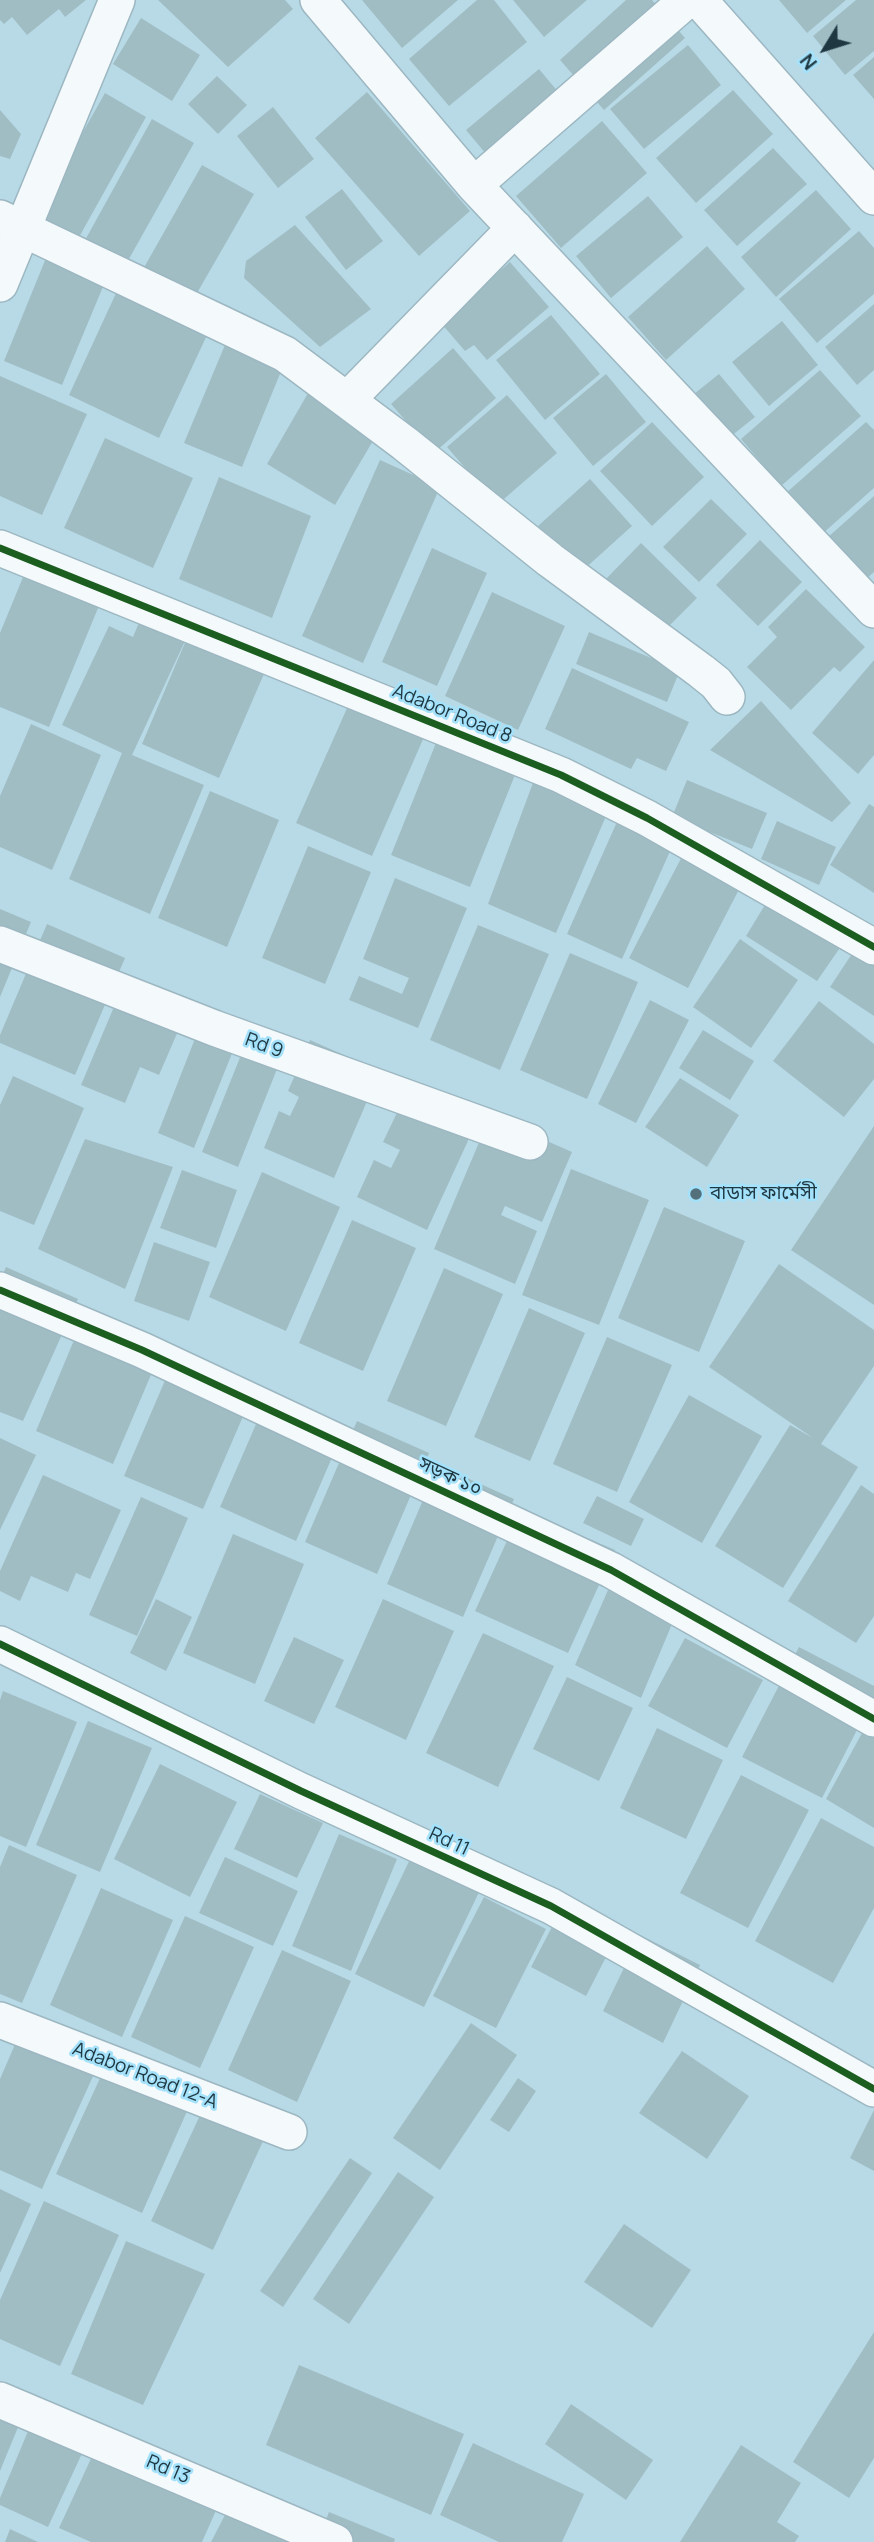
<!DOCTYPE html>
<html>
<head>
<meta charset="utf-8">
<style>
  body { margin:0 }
  #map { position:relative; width:874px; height:2542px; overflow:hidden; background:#b8dae7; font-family:Manrope,sans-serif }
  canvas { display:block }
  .north { position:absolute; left:790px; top:14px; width:70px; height:70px; -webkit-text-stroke:5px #a4e2fb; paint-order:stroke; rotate:232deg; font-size:19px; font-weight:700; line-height:28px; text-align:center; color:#1e3741 }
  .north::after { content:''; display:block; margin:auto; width:24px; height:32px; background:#1e3741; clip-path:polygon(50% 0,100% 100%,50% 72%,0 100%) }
</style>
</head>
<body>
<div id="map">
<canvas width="874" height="2542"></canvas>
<div class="north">N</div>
</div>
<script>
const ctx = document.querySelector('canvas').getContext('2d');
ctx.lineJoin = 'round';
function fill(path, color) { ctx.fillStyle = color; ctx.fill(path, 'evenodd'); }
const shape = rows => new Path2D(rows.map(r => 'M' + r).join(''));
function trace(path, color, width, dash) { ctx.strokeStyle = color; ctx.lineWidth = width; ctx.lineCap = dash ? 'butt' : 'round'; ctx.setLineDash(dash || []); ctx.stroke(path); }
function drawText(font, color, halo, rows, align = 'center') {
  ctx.font = font + ' Manrope,"Noto Sans Bengali",sans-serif'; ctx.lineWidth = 5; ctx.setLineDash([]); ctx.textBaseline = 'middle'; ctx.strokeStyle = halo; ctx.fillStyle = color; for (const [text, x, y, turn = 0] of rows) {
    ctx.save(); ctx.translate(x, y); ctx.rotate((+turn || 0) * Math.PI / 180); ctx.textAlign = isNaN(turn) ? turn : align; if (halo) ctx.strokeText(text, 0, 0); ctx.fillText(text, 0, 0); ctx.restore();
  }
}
fill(shape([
  [0,0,86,0,65,17,59,9,27,35,12,17,4,24,0,20],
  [158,0,285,0,293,9,228,67],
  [362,0,458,0,402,48],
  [477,0,494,0,527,42,449,106,409,59],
  [513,0,587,0,544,37],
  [626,0,652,0,685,38,604,110,560,60],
  [779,0,846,0,807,33],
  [856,0,874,0,874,51,845,75,813,36],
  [141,18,200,55,172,101,113,64],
  [688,45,721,85,644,149,610,109],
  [874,57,874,99,853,75],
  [539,69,580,118,507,179,466,130],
  [217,76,247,105,218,134,188,104],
  [733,90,773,134,696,203,656,158],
  [367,92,470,211,419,256,315,138],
  [105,93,146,117,78,239,36,215],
  [273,107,314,159,278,188,237,136],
  [0,110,21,134,10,159,0,156],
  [152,119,194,143,125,266,84,242],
  [602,121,647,173,561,248,516,196],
  [773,148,807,184,737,246,704,210],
  [202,165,254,194,193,300,142,271],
  [342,189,383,241,346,270,305,217],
  [816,190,851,229,776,297,741,257],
  [648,196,683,237,611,298,576,256],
  [295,225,371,309,320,347,244,278,246,261],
  [859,231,874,248,874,294,817,343,779,299],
  [707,246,745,289,666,360,628,317],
  [46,258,105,282,62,385,4,361],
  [510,262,549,307,487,360,474,345,465,351,440,322],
  [117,291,208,333,159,438,69,395],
  [874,304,874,370,857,385,825,347],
  [551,315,600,374,545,420,496,360],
  [782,321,818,365,769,406,732,362],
  [227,340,284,364,242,467,184,443],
  [453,348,496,398,434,453,391,404],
  [820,370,861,416,781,486,741,439],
  [606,374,646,422,593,466,553,418],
  [719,374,755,417,730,437,694,394],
  [0,376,87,414,42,515,0,496],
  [311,388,380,429,335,505,267,464],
  [507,395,557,453,497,505,447,447],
  [652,422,704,477,652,526,600,471],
  [866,422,874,430,874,488,821,535,785,494],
  [105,438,193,478,153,568,64,528],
  [380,460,440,487,363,663,302,636],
  [219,477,311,516,272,618,179,579],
  [590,479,632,526,581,572,538,526],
  [874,496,874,572,865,580,827,538],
  [711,499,747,534,699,582,663,547],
  [760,540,802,582,758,626,716,585],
  [641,543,697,598,660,635,605,580],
  [432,548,487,573,437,686,382,662],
  [28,565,103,596,49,727,0,707,0,633],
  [806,589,865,647,840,672,834,667,791,710,747,667,777,637,768,627],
  [492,592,565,626,518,730,445,696],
  [195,619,273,653,219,778,142,744],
  [140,620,185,641,132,755,204,785,150,914,69,879,122,753,62,725,109,626,133,637],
  [589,632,680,670,667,702,576,664],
  [874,660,874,755,858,774,812,733],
  [572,668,689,722,666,771,637,758,631,769,545,729],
  [356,688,431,721,372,856,296,823],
  [761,701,851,803,832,822,710,750],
  [31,724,101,755,52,870,0,847,0,796],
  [440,733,519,765,470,887,391,855],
  [534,780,609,809,556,933,488,904],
  [687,780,767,813,752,849,672,817],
  [210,791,279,820,227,947,158,918],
  [869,804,874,807,874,893,830,865],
  [620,815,675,840,622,959,567,934],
  [777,821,836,847,819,885,761,859],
  [689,843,747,874,688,988,629,958],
  [308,846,371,872,325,984,262,958],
  [395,878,467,908,418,1028,349,1000,359,976,402,994,409,978,363,959],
  [771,895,853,929,817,981,746,936],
  [0,909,31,922,0,997],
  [47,924,125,958,75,1075,0,1043,0,1035],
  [478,925,549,954,500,1070,430,1040],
  [865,934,874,938,874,1016,830,987],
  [740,939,798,980,751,1048,693,1007],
  [570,953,638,982,587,1099,520,1070],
  [119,995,182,1022,159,1075,140,1067,125,1103,81,1085],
  [650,1000,689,1020,636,1123,598,1104],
  [819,1001,874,1044,874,1079,844,1117,773,1061],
  [703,1030,754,1061,730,1100,679,1068],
  [198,1031,235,1046,194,1148,158,1133],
  [310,1040,380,1071,334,1178,264,1148,279,1111,290,1116,299,1097,288,1091],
  [243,1050,279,1064,238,1167,202,1152],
  [13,1076,84,1108,34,1225,0,1211,0,1105],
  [680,1078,739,1115,707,1167,645,1127],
  [404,1098,473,1130,427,1230,357,1197,374,1160,391,1168,400,1150,383,1142],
  [506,1123,572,1152,542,1222,505,1206,501,1215,537,1231,515,1284,434,1249,483,1133],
  [874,1126,874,1305,791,1250],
  [85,1139,173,1167,125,1289,38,1249],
  [571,1169,649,1200,599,1325,522,1295],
  [182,1170,237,1190,216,1248,160,1228],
  [262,1172,340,1207,286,1331,209,1297],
  [664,1207,745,1241,699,1352,618,1318],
  [352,1220,416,1248,363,1371,299,1343],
  [154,1242,210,1262,189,1321,134,1301],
  [779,1264,874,1330,874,1366,821,1444,858,1467,783,1588,715,1546,790,1425,813,1438,709,1367],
  [6,1267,78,1299,23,1421,0,1412,0,1281],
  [444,1268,503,1294,446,1426,387,1401],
  [529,1308,585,1333,530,1461,474,1437],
  [87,1309,165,1342,113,1464,36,1431],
  [607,1337,672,1365,617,1492,553,1464],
  [178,1350,257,1384,203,1509,124,1476],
  [270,1392,346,1425,296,1541,220,1507],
  [689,1395,762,1436,702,1543,629,1502],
  [357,1421,429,1453,377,1574,305,1542],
  [0,1438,36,1455,0,1530],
  [438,1465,514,1499,463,1617,387,1584],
  [43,1475,121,1510,90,1579,76,1573,68,1592,31,1576,20,1601,0,1591,0,1571],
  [861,1485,874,1494,874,1616,856,1643,788,1601],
  [597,1496,644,1519,631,1546,583,1523],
  [141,1497,188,1518,137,1636,89,1615],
  [521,1510,615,1550,568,1653,475,1611],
  [233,1534,304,1564,255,1684,183,1653],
  [608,1590,672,1624,641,1698,575,1665],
  [156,1599,192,1617,166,1671,130,1653],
  [383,1599,454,1631,406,1740,335,1707],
  [483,1633,554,1666,498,1787,426,1753],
  [294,1637,344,1660,314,1724,264,1701],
  [685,1638,763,1680,727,1748,648,1706],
  [799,1647,874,1686,874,1697,822,1798,742,1757],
  [567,1677,633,1708,599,1781,533,1749],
  [3,1691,77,1722,26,1847,0,1836,0,1700],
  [874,1711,874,1828,826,1799],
  [88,1721,152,1748,100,1872,36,1845],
  [657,1728,723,1760,686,1839,620,1808],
  [160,1764,237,1802,190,1897,114,1859],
  [741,1775,809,1810,748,1928,680,1893],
  [260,1794,323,1823,297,1878,234,1849],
  [821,1818,874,1847,874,1908,833,1983,755,1941],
  [339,1834,397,1859,351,1971,292,1946],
  [9,1845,77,1875,22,2003,0,1994,0,1867],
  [413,1853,482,1886,424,2007,355,1974],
  [225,1857,298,1891,273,1946,199,1913],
  [101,1888,173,1920,122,2037,50,2005],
  [484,1897,546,1929,496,2028,433,1996],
  [566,1900,621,1928,586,1996,531,1967],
  [185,1916,254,1947,200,2068,131,2037],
  [640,1935,700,1965,663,2043,603,2011],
  [282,1950,351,1981,297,2102,228,2070],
  [471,2023,517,2055,440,2170,393,2138],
  [16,2042,94,2074,42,2189,0,2170,0,2079],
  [682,2051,749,2096,707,2159,639,2113],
  [101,2076,188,2109,142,2213,56,2174],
  [518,2078,536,2091,509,2132,490,2120],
  [874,2110,874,2171,850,2158],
  [201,2113,264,2139,213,2250,151,2221],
  [350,2158,372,2173,283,2307,260,2291],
  [398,2172,434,2197,349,2324,313,2299],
  [0,2189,31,2204,0,2273],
  [44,2201,119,2235,60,2366,0,2339,0,2300],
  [624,2224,691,2270,652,2328,584,2282],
  [126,2241,205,2274,143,2405,71,2374],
  [874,2332,874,2458,849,2498,793,2462],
  [299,2365,464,2434,431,2515,266,2445],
  [571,2404,653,2460,626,2500,545,2444],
  [0,2411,21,2420,0,2471],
  [31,2424,85,2447,48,2527,0,2505,0,2498],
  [473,2443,584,2494,562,2542,499,2542,440,2515],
  [741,2445,801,2483,777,2522,799,2536,795,2542,680,2542],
  [94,2452,218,2506,202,2542,91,2542,59,2528],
  [227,2511,303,2542,211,2542],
  [329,2512,395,2539,394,2542,317,2542],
  [10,2529,38,2542,5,2542]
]), '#a0bdc4');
const street = shape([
  [318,0,474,185,874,610],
  [699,0,874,197],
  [474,185,687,0],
  [0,218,285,354,404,443,550,560,701,671,716,683,727,697],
  [0,284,117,0],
  [347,400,515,228],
  [0,548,561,775,647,818,874,947],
  [0,944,214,1028,530,1142],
  [0,1290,142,1350,611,1570,874,1719],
  [0,1644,301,1791,551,1906,874,2089],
  [0,2020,289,2132],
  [0,2400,335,2542]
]);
trace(street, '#9cb7c1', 38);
trace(street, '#f4f9fb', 35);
trace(shape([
  [0,548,561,775,647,818,874,947],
  [0,1290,142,1350,611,1570,874,1719],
  [0,1644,301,1791,551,1906,874,2089]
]), '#1b5e20', 7);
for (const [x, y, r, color] of [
  [696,1194,7,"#54707b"]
]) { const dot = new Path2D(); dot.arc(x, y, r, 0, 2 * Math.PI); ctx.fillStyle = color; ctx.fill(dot); trace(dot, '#a4e2fb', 2.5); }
drawText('19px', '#1e3741', '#a4e2fb', [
  ["Adabor Road 8",452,714,22],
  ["Rd 9",264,1046,20],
  ["সড়ক ১০",450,1477,25],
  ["Rd 11",449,1842,25],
  ["Adabor Road 12-A",145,2076,21],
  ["Rd 13",168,2470,23]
]);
drawText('19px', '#1e3741', '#a4e2fb', [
  ["বাডাস ফার্মেসী",710,1194]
], 'left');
</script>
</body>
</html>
